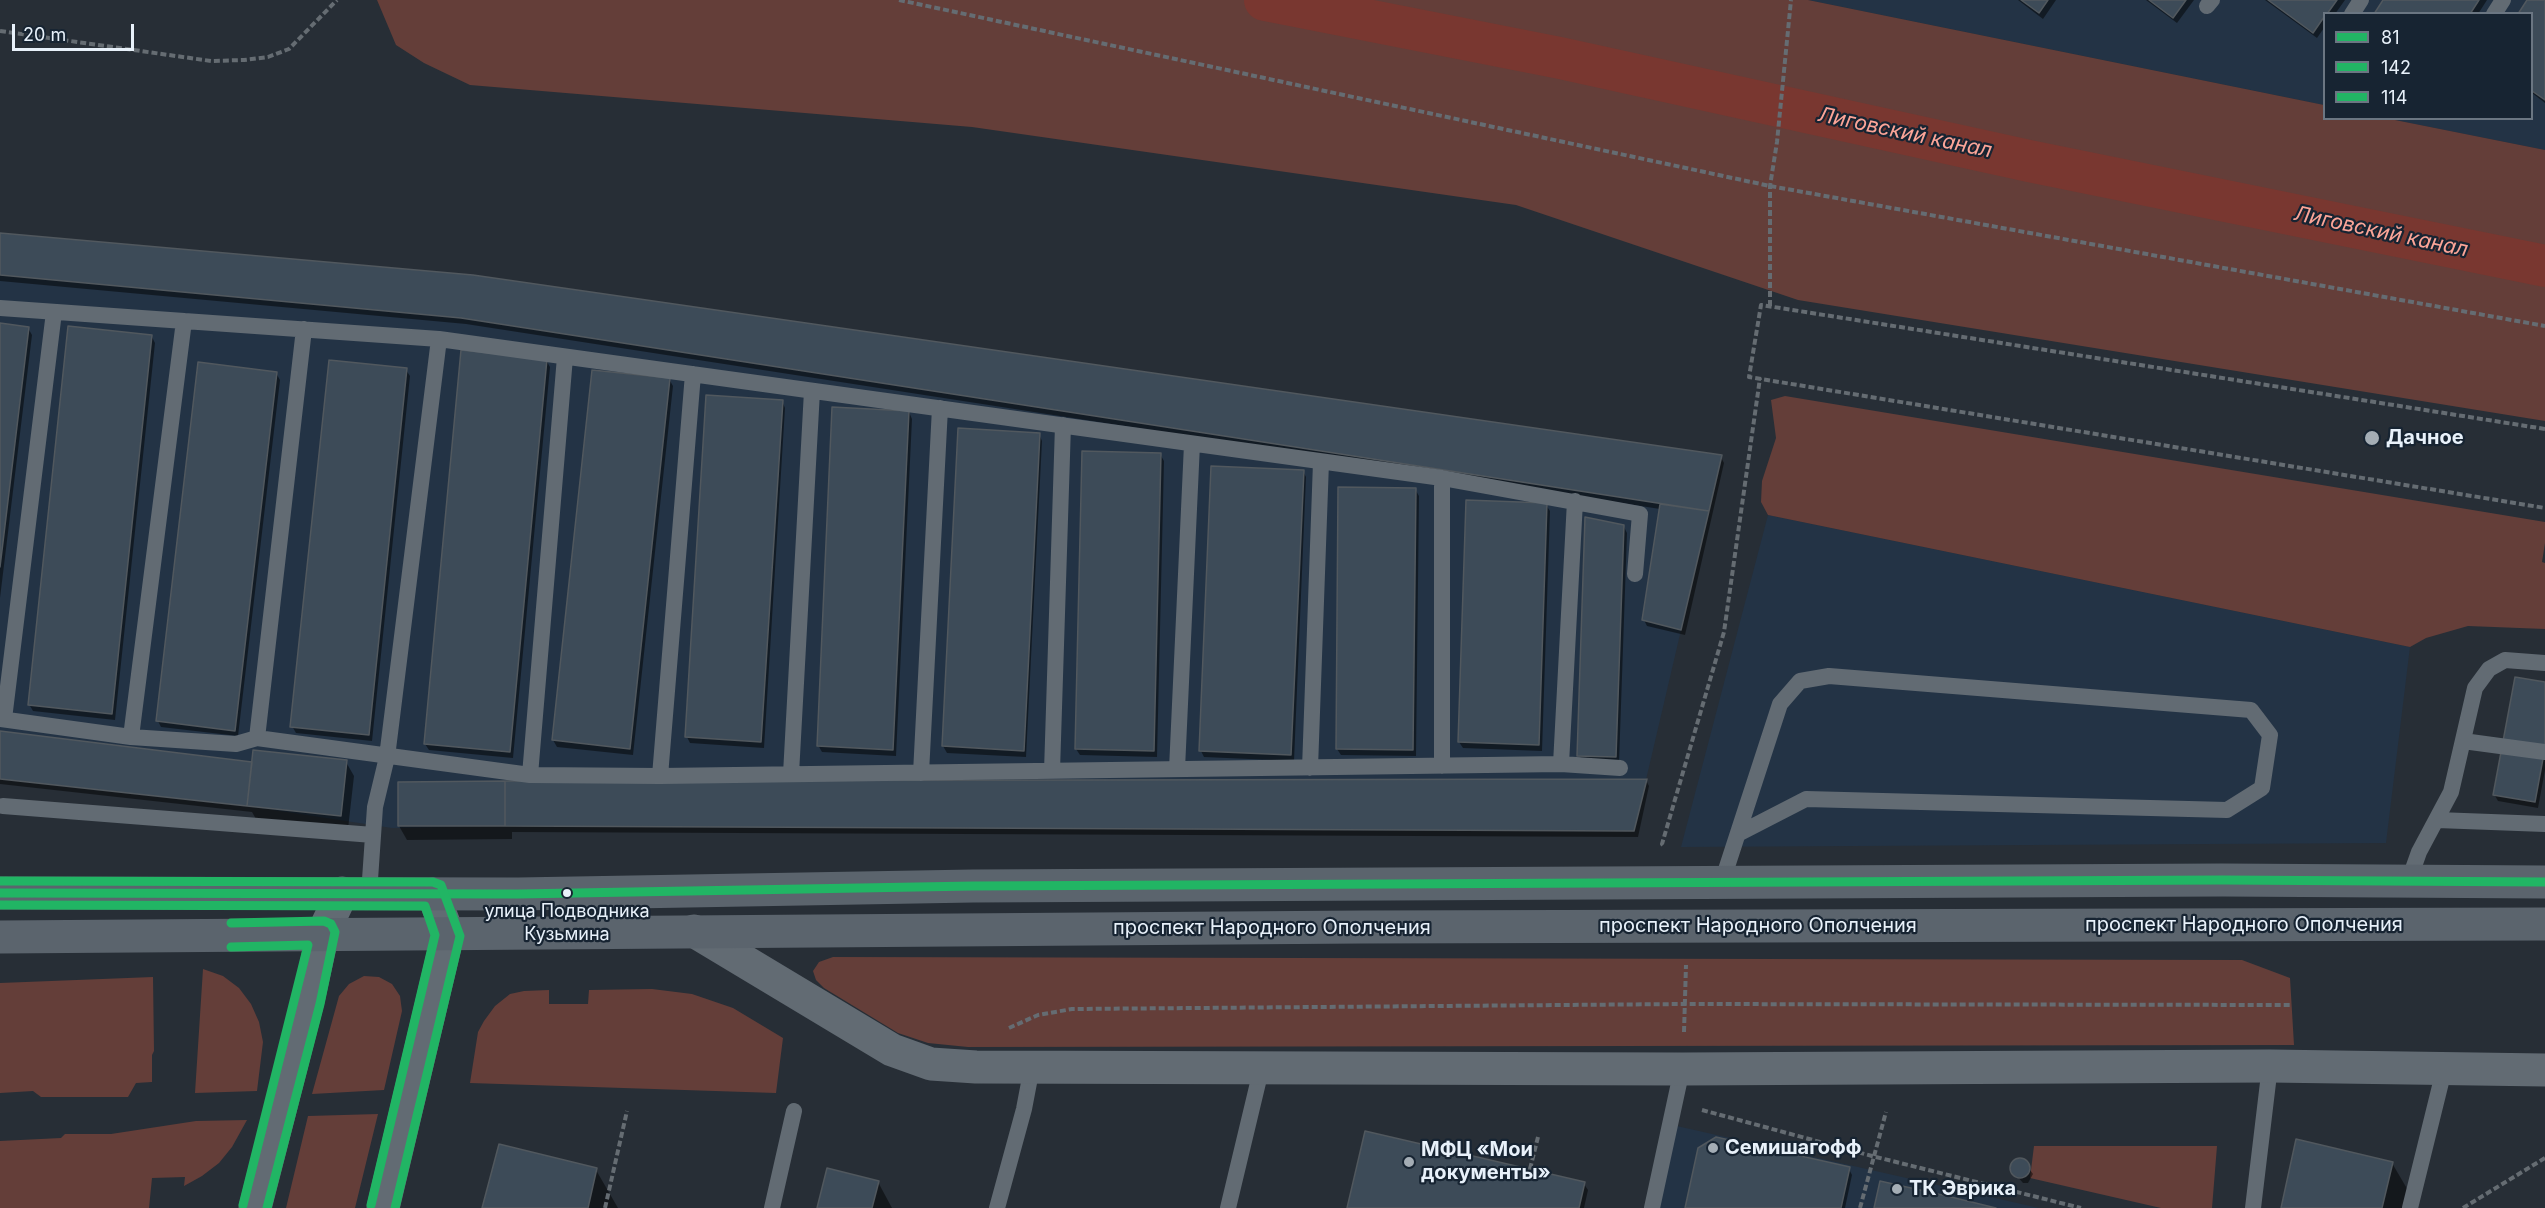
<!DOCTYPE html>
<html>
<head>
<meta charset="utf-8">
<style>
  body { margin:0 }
  #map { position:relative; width:2545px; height:1208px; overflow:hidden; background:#272e36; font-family:Inter,sans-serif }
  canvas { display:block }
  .legend { position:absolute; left:2323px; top:12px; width:210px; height:108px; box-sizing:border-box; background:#172432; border:2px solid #6b7682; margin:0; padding:8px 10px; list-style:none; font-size:18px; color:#e8f1fa }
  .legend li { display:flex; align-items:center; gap:12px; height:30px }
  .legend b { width:30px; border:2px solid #6b7682 }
  .scale { position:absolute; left:12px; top:24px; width:122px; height:27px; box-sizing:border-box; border:3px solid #e8f1fa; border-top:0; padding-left:8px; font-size:18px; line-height:21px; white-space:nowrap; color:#e8f1fa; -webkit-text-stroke:4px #172432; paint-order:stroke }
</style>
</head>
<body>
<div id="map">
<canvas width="2545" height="1208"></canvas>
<ul class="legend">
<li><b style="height:8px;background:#21b564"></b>81</li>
<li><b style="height:8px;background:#21b564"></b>142</li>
<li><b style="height:8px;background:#21b564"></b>114</li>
</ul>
<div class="scale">20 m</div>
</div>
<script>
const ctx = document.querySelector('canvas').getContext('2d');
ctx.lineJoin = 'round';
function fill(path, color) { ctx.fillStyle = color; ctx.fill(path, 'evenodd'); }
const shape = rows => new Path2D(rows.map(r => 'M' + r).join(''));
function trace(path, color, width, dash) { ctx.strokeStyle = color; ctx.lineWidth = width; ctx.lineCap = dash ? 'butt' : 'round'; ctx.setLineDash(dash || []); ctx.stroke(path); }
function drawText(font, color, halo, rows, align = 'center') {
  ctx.font = font + ' Inter,sans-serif'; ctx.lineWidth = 4.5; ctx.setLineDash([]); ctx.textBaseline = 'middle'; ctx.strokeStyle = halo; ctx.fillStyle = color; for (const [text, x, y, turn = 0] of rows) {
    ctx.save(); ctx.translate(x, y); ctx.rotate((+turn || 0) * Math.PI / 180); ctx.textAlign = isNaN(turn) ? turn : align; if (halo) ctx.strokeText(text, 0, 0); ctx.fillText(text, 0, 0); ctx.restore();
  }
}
fill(shape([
  [1808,0,2545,0,2545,150,2390,119,2532,118,2532,14,2324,14,2324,105],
  [0,233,473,275,1722,455,1634,831,505,826,392,828,247,806,0,779],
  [1768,515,2410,647,2386,843,1681,847],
  [1668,1124,2039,1208,1650,1208]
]), '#233345');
fill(shape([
  [377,0,1808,0,2324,105,2324,118,2390,119,2545,150,2545,421,1798,300,1516,205,972,127,470,85,424,63,396,45],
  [1785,396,2545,522,2545,543,2542,562,2545,563,2545,629,2468,626,2426,638,2410,647,1768,515,1761,502,1762,481,1776,438,1771,400],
  [833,957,2242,960,2290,978,2294,1045,968,1047,928,1043,898,1033,824,988,816,980,813,971,819,962],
  [203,969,223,976,239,988,251,1004,259,1022,263,1042,257,1091,195,1093],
  [364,976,379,977,392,984,400,996,402,1011,384,1090,312,1094,339,996,349,984],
  [153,977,154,1051,152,1055,152,1082,136,1083,128,1097,41,1097,33,1091,0,1093,0,983],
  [652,989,692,994,733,1008,783,1038,776,1093,470,1083,478,1032,484,1021,495,1006,510,994,524,991,549,990,549,1004,588,1004,589,990],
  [378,1114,355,1208,286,1208,308,1116],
  [247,1120,232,1147,219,1163,202,1176,184,1186,185,1177,152,1178,149,1208,0,1208,0,1141,61,1138,65,1134,111,1134,196,1121],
  [2034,1146,2217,1146,2212,1208,2161,1208,2030,1178]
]), '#643e39');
fill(shape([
  [2018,0,2056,0,2043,19],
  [2146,0,2194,0,2177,23],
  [2265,0,2345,0,2335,14,2324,14,2324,28,2317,38],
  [2385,0,2487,0,2478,14,2376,14],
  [2529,0,2545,0,2545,103,2532,93,2532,14],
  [0,235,1721,457,1724,463,1685,635,1647,626,1644,620,1660,509,466,324,0,281],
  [0,325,28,328,32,335,0,598],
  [152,337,155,343,115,720,33,711,29,704],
  [546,360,550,367,513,758,429,750,425,744],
  [406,370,410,376,372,741,296,733,292,726],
  [276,373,280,380,238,736,161,727,158,721],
  [669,379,673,386,633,755,557,747,553,740],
  [782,401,785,408,764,748,690,743,687,737],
  [909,412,912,419,896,756,822,752,818,745],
  [960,430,1039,434,1042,441,1026,757,947,753,943,746],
  [1160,454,1164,461,1157,757,1080,755,1076,749],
  [1303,471,1306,477,1294,761,1204,757,1201,751],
  [1415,489,1419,496,1416,756,1341,755,1337,749],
  [1546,505,1550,511,1542,751,1463,748,1459,742],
  [1624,527,1627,533,1619,763,1583,762,1579,755],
  [2545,684,2545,770,2538,808,2498,801,2494,794],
  [0,732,253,763,346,762,354,776,348,829,256,819,252,812,0,784],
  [1646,780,1649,786,1638,837,512,832,512,839,407,840,399,826],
  [2022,1159,2033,1174,2028,1183,2023,1183,2011,1169,2012,1164],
  [2392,1163,2416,1204,2415,1208,2282,1208],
  [1849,1169,1852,1175,1845,1208,1687,1208],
  [596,1170,618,1208,484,1208],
  [878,1182,892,1208,819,1208],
  [1584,1184,1588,1190,1584,1208,1348,1208]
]), '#0007');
trace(shape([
  [1265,0,1560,58,2029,161,2545,266]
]), '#793730', 42);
const building = shape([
  [2021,0,2048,0,2039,13,2021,0],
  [2149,0,2186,0,2173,18,2149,0],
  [2268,0,2337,0,2327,14,2324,14,2324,17,2313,33,2268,0],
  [2383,0,2479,0,2470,14,2374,14,2383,0],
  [2527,0,2545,0,2545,100,2532,91,2532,14,2518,14,2527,0],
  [0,233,473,275,1722,455,1709,511,461,318,0,275,0,233],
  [0,323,29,327,0,567,0,323],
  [68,326,152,335,112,714,28,705,68,326],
  [461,350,547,359,510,752,424,744,461,350],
  [329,360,407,368,369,735,290,727,329,360],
  [198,362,277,372,235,731,156,721,198,362],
  [592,370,670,378,630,749,552,740,592,370],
  [706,395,783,400,761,742,685,737,706,395],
  [832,407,909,411,893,750,817,746,832,407],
  [958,428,1040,433,1024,751,942,746,958,428],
  [1082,451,1161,453,1154,751,1075,749,1082,451],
  [1211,466,1304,470,1291,755,1199,751,1211,466],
  [1338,487,1416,488,1413,750,1336,749,1338,487],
  [1466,500,1547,503,1539,745,1458,742,1466,500],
  [1660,504,1709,511,1681,630,1642,620,1660,504],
  [1585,517,1624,525,1616,757,1577,756,1585,517],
  [2515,677,2545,682,2545,748,2535,802,2493,795,2515,677],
  [0,731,252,762,247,806,0,779,0,731],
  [253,750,347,760,341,816,247,806,253,750],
  [1647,779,1634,831,505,826,505,781,1647,779],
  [505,781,505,826,398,826,398,782,505,781],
  [1365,1131,1585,1182,1579,1208,1347,1208,1365,1131],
  [1716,1137,1850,1167,1841,1208,1685,1208,1698,1148,1716,1137],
  [2296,1139,2393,1162,2382,1208,2281,1208,2296,1139],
  [499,1144,597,1168,588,1208,482,1208,499,1144],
  '2010 1168a10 10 0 1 1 20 0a10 10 0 1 1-20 0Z',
  [827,1168,879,1181,872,1208,817,1208,827,1168],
  [1880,1181,1951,1197,1996,1208,1874,1208,1880,1181]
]);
fill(building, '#3d4b58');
trace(building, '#51585e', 1.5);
trace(shape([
  [899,0,1770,186,2545,326],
  [0,31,211,61,244,60,268,57,289,49,337,0],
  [1770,306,1770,186,1777,142,1791,0],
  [2545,429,1761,305,1749,377,2545,508],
  [1663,845,1662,844,1724,632,1760,378],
  [1009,1028,1038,1015,1072,1009,1685,1004,2292,1005],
  [1684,1032,1686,965],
  [1702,1110,1872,1156,2081,1208],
  [1530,1169,1538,1137],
  [605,1208,627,1111],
  [1860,1208,1886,1112],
  [2463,1208,2545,1158]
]), '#656c72', 4, [6, 3]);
trace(shape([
  [2207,6,2212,0],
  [2352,14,2361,0],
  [2494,14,2503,0],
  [0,308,439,339,1442,478,1640,514,1635,574],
  [1442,478,1442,766],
  [0,719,131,737,236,744,257,738,530,775,660,776,1561,764,1620,768],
  [4,719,54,312],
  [131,737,184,321],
  [257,738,304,329],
  [2463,741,2545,752],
  [1561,764,1575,501],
  [1310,768,1321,462],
  [1177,769,1192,444],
  [1052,771,1063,425],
  [921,773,940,408],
  [791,774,812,391],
  [530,775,565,357],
  [660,776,693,374],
  [3,806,373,835],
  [2437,820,2545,824],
  [1722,882,1780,704,1800,681,1829,676,2251,710,2270,735,2262,788,2227,810,1806,799,1738,834],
  [2408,883,2419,852,2451,792,2475,688,2489,669,2505,660,2545,663],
  [369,894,375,807,387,757,439,339],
  [772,1208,794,1111],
  [997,1208,1024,1109,1032,1067],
  [1228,1208,1262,1066],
  [1652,1208,1682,1069],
  [2253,1208,2270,1066],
  [2410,1208,2444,1070]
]), '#626b73', 16);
trace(shape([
  [694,931,892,1050,931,1064,976,1067,1682,1069,2270,1066,2545,1070],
  [255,1208,308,1001,323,933,342,893],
  [383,1208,448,934,433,894]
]), '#626b73', 33);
trace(shape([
  [0,893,518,894,973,886,2222,880,2545,882],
  [0,937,1363,927,2545,924]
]), '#5b646d', 33);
trace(shape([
  [0,893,518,894,973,886,2222,880,2545,882]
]), '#21b564', 9);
trace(shape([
  [0,905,425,906,435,935,371,1205],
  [231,947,308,945,243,1205]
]), '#21b564', 9);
trace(shape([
  [0,881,433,882,441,885,460,936,395,1208],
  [231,923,324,921,331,924,335,932,320,1004,267,1208]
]), '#21b564', 9);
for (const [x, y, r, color] of [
  [2372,438,8,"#a4adb5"],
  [567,893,5,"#e8f1fa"],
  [1713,1148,6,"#a4adb5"],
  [1409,1162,6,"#a4adb5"],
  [1897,1189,6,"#a4adb5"]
]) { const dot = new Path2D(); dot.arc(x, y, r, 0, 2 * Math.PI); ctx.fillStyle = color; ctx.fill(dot); trace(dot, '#172432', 2); }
drawText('18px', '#e8f1fa', '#172432', [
  ["улица Подводника",567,912],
  ["Кузьмина",567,935]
]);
drawText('bold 20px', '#e8f1fa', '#172432', [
  ["Дачное",2386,438],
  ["Семишагофф",1725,1148],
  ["МФЦ «Мои",1421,1150],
  ["документы»",1421,1173],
  ["ТК Эврика",1909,1189]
], 'left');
drawText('20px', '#e8f1fa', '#172432', [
  ["проспект Народного Ополчения",2244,925],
  ["проспект Народного Ополчения",1758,926],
  ["проспект Народного Ополчения",1272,928]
]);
drawText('italic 21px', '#fca598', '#172432', [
  ["Лиговский канал",1905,133,12],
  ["Лиговский канал",2381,232,12]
]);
</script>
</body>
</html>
